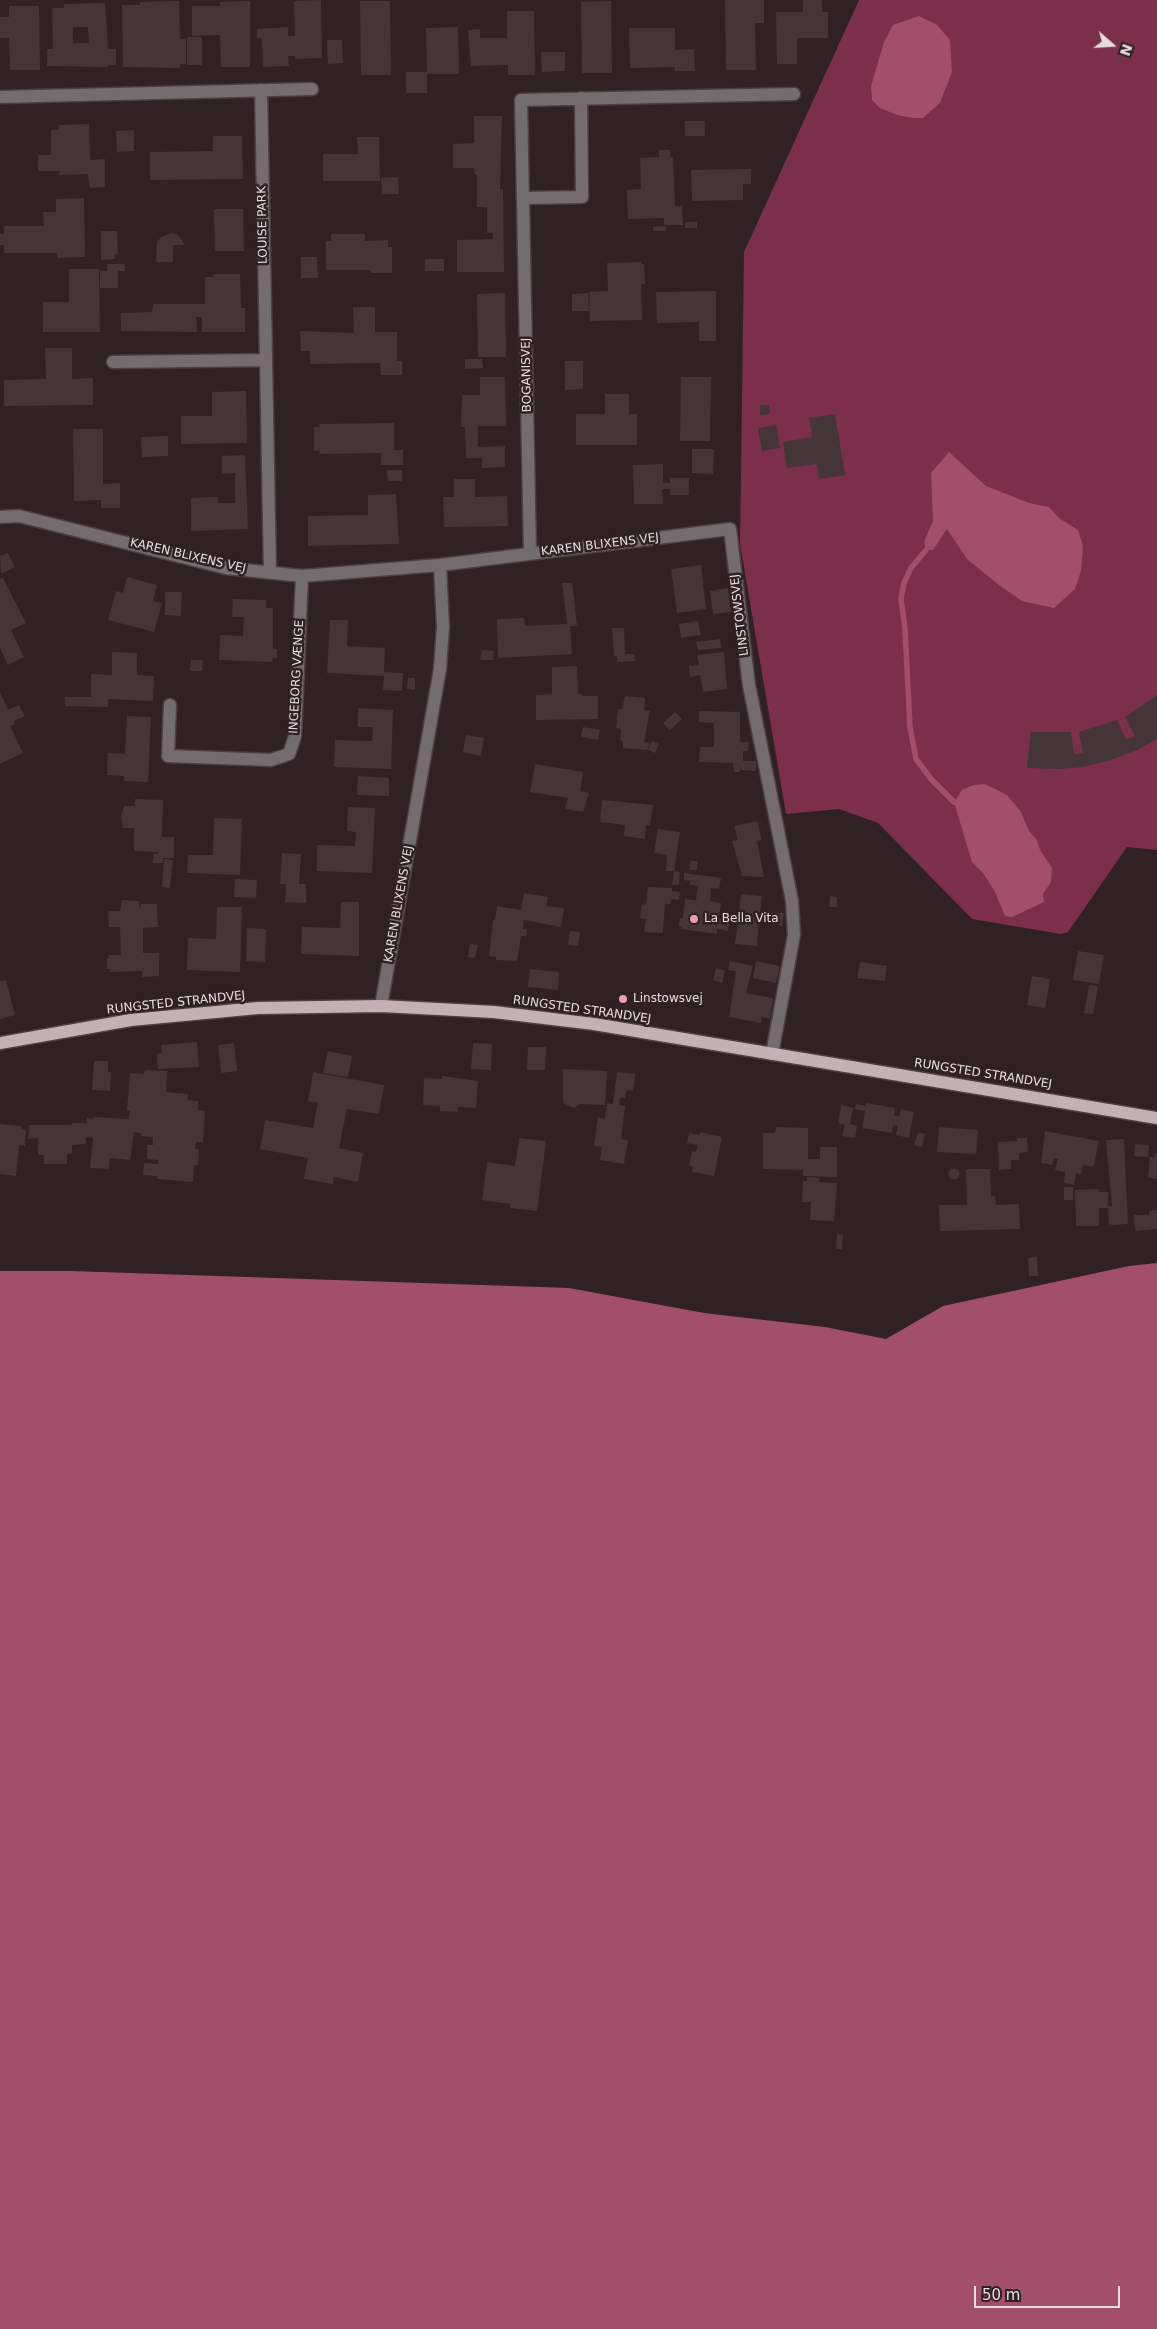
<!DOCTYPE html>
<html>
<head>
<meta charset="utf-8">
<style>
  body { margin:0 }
  #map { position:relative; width:1157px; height:2329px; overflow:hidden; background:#302125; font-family:"DejaVu Sans",sans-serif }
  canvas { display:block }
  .north { position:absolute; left:1087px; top:20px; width:50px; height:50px; -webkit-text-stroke:4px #302125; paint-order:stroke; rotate:109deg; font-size:14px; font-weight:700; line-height:20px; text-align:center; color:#e7dddf }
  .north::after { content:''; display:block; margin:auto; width:18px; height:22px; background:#e7dddf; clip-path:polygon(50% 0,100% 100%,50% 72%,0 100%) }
  .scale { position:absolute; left:974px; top:2286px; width:146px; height:22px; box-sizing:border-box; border:2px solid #e7dddf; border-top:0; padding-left:6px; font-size:15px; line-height:18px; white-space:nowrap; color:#e7dddf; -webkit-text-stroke:4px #302125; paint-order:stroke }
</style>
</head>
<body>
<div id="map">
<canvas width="1157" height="2329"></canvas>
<div class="north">N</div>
<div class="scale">50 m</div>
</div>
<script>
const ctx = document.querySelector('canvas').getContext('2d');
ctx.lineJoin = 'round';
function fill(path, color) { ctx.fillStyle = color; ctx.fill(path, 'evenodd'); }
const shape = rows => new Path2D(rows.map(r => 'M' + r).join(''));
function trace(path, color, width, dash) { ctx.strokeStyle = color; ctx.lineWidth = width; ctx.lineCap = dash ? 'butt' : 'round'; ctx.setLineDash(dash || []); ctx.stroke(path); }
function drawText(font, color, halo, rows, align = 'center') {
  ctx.font = font + ' "DejaVu Sans",sans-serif'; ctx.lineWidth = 5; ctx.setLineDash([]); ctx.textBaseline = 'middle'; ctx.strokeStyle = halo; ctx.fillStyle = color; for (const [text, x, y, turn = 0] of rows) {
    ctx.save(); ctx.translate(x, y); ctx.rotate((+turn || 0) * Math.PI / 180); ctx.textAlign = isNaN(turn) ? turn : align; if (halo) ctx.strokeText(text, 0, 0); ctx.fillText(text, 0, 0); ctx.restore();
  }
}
fill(shape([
  [859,0,1157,0,1157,850,1127,847,1068,932,1061,934,972,919,878,823,839,809,786,814,740,544,744,252]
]), '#7b2f4a');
fill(shape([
  [919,16,937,25,950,40,952,72,940,103,923,118,913,118,897,115,880,108,872,100,871,86,884,42,893,25],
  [949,452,986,486,1029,503,1049,507,1059,518,1078,530,1083,546,1081,571,1075,589,1054,608,1022,601,999,585,967,559,947,529,933,550,926,550,924,542,933,521,931,473],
  [985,784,1007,795,1021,812,1029,831,1037,840,1040,850,1052,868,1051,882,1043,894,1044,902,1012,917,1005,916,995,892,983,873,972,862,954,802,962,790,974,785],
  [1157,1263,1157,2329,0,2329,0,1271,71,1271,569,1288,704,1313,825,1327,886,1339,943,1306,1129,1266]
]), '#a24f6b');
trace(shape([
  [926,550,911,568,904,583,901,598,905,629,910,727,916,759,931,779,954,802]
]), '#a24f6b', 5.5);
fill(shape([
  [321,0,322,58,295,59,295,56,288,56,289,66,263,67,262,38,257,38,257,29,288,27,288,36,295,36,294,1],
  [725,0,764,0,764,23,755,23,756,70,726,70],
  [803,0,822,0,822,12,828,12,828,38,797,38,797,64,777,64,776,12,803,12],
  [179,1,180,39,186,39,186,64,180,64,180,68,123,67,122,5,140,5,140,2],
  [250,1,250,67,221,67,220,35,192,36,192,6,220,6,220,2],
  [360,1,390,1,391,75,361,75],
  [611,1,612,73,582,73,581,2],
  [105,3,108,49,116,49,116,65,108,65,108,67,47,66,47,49,53,49,52,8,64,8,64,4],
  [73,27,88,27,89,43,73,43],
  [9,6,39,6,40,70,10,70,9,38,0,38,0,17,9,17],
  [507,11,534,11,535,75,508,75,508,65,471,66,468,30,480,29,480,38,507,38],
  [458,27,459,74,427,74,427,93,406,93,406,72,427,72,426,28],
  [629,28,675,28,675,50,694,49,695,71,675,71,675,67,630,68],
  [187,37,202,37,202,65,187,65],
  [327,40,342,40,343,63,328,64],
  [541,52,565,52,565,71,542,72],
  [474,116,502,116,500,189,503,189,504,272,457,272,457,240,493,239,493,233,487,233,487,207,477,207,477,175,475,175,474,168,453,168,453,144,474,143],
  [685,121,705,121,705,136,685,136],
  [89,124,90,160,105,159,105,187,90,188,88,174,59,175,60,171,38,171,38,155,51,155,51,130,59,130,59,125],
  [134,130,134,151,117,152,116,131],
  [213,136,242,136,243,179,150,180,150,152,213,151],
  [357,137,379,137,380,181,323,181,323,154,358,154],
  [659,150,670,150,670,157,673,157,675,206,682,206,683,225,664,225,664,218,628,219,627,190,641,189,640,158,659,157],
  [751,169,751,184,743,184,743,200,692,201,691,170],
  [398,177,399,194,382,194,381,178],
  [84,198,85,257,57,258,57,253,4,253,4,245,0,245,0,234,4,234,4,226,44,226,43,212,56,212,56,199],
  [214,209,243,209,244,251,215,251],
  [685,222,697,222,697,228,685,228],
  [666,226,666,231,653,231,653,227],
  [101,231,117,231,118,254,115,254,115,259,101,260],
  [171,233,178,235,185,245,173,245,173,262,156,262,157,242,161,237],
  [331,234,365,234,365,241,388,240,388,247,392,247,392,273,371,273,371,270,326,270,326,241,331,241],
  [301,257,317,257,318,278,301,278],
  [425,259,444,259,444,271,425,271],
  [641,262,641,264,644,264,645,284,641,284,642,320,590,321,589,292,608,291,607,263],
  [107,264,125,264,125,271,118,271,118,288,100,288,100,271,107,271],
  [69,269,99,269,100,332,43,332,43,302,69,302],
  [213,274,240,274,241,308,245,308,245,332,202,332,202,317,196,317,197,332,121,331,121,313,152,312,153,304,205,304,205,277,213,277],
  [716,291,716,341,699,341,699,322,657,323,656,292],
  [505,293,506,357,478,357,477,294],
  [588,293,589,311,572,311,572,294],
  [353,307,375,307,375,332,397,332,397,361,402,361,402,375,381,375,380,363,310,364,310,351,301,351,300,331,354,333],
  [45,348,72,348,72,379,93,378,93,405,4,406,4,380,46,379],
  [465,359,482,359,483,368,465,369],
  [565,361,583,361,583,389,565,390],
  [480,377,505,377,506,426,478,426,478,447,505,446,505,467,482,468,482,458,466,458,465,427,461,427,462,395,480,395],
  [681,377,711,377,710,441,680,441],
  [246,391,247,443,181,444,181,416,212,416,212,392],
  [605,394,629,394,629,414,637,414,637,445,576,445,576,414,605,414],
  [760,405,769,405,770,414,760,415],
  [835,414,845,475,819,479,817,464,787,468,783,442,812,437,809,418],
  [394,423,394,450,403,450,403,465,381,465,381,453,319,454,320,451,314,451,314,427,319,427,319,424],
  [776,425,780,448,762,451,758,428],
  [73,429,103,429,103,484,120,483,120,508,101,508,101,500,74,501],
  [168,436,168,456,142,457,141,437],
  [692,449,714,449,713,474,692,473],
  [245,455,248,529,191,531,191,498,218,497,218,503,235,503,235,473,222,474,222,456],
  [663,464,663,483,670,483,670,478,689,478,689,495,670,495,670,489,662,489,663,504,634,504,633,465],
  [387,470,402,470,402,481,388,481],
  [454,479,475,479,475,497,507,496,508,526,444,527,443,497,454,497],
  [396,494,399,544,308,546,308,516,368,515,368,495],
  [8,553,15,567,1,574,0,556],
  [701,565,706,609,677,613,671,569],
  [127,577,157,585,153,601,162,603,154,632,108,620,116,591,123,593],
  [3,578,26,623,11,630,24,657,8,665,0,648,0,579],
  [562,583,572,583,574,598,577,626,570,626,572,654,498,658,497,619,524,618,525,626,567,624],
  [728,588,731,612,713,614,710,591],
  [165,592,182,592,181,616,165,615],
  [233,599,266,600,266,608,273,608,273,649,277,649,277,658,273,658,272,662,219,660,220,635,243,636,244,617,232,617],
  [330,620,348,620,347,646,385,648,384,672,403,673,402,691,383,690,384,676,327,673],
  [698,621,701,635,681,638,679,624],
  [612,628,624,628,625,654,634,654,635,661,617,662,617,656,614,656],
  [720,639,721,648,698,650,696,642],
  [482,650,494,651,493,660,480,660],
  [112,652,137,653,137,675,154,676,153,701,108,699,108,707,65,706,65,697,91,697,91,674,112,675],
  [724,652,727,689,703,692,700,675,690,677,689,666,699,665,697,655],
  [191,660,203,660,202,671,190,671],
  [577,666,578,694,582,694,583,696,598,696,598,719,536,720,536,695,552,694,552,667],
  [408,678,415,678,415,690,407,689],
  [0,692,8,710,19,705,25,716,14,721,15,724,10,726,23,753,0,764],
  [1157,695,1157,739,1137,750,1108,761,1082,767,1059,769,1027,768,1031,732,1071,732,1074,754,1083,753,1079,732,1117,720,1126,740,1135,736,1125,717],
  [625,696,645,698,644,710,650,711,644,742,650,743,647,750,623,748,623,741,620,740,621,729,616,728,618,709,622,709],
  [358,708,393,710,391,769,334,767,335,740,372,741,373,727,358,727],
  [699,711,740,712,740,742,749,742,748,751,743,751,743,761,756,761,756,771,741,770,740,767,740,772,734,772,733,763,699,762,700,747,714,747,714,723,699,722],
  [675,712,682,719,670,730,663,723],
  [127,716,151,717,148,782,124,781,124,776,107,775,108,753,125,754],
  [583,727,600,730,598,740,581,737],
  [466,735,484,738,481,756,463,752],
  [652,741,659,744,655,753,648,750],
  [535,764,583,772,580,791,589,793,583,812,565,809,568,798,530,792],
  [358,776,389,778,389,796,357,795],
  [135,799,163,800,162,837,174,837,174,858,163,858,163,863,153,863,154,854,158,854,158,852,134,851,134,828,123,828,121,817,124,806,135,806],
  [602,800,653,805,650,825,646,825,645,839,624,836,625,825,600,822],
  [348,807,375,808,372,873,317,871,317,845,355,846,356,832,347,831],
  [214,818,242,819,240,875,187,873,188,855,213,855],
  [757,821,762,840,757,841,764,877,742,876,732,841,738,840,734,826],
  [658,829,680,832,674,871,666,871,667,855,654,853],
  [282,853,301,854,299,884,306,884,306,903,285,902,286,884,280,884],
  [164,859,173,860,170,888,162,887],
  [691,861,698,861,697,870,689,870],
  [674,871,680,872,679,885,672,885],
  [684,873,721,878,719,889,711,888,710,901,721,903,719,918,730,919,728,931,717,929,717,934,681,929,682,927,679,926,680,918,683,918,685,899,696,900,698,886,690,885,690,881,684,880],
  [235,879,257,880,256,898,234,897],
  [648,887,672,888,672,891,680,892,679,900,671,899,670,904,665,904,663,933,644,932,646,919,640,918,642,904,646,905],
  [524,893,548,897,546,906,564,908,561,927,524,920,523,929,527,929,526,936,521,936,517,961,496,960,496,957,489,956,493,920,495,920,497,906,521,910],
  [741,894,762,896,760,912,784,913,782,926,759,921,757,946,735,944],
  [830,896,837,897,837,907,829,907],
  [122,900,139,901,139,909,141,904,157,904,158,927,143,928,143,953,159,953,159,976,142,977,142,971,110,972,110,969,107,969,107,958,109,958,109,955,121,955,120,927,109,927,108,911,120,911],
  [341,902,359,902,359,956,301,954,302,927,340,928],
  [217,907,242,907,240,972,187,970,188,938,216,939],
  [247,928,266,929,265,962,246,961],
  [570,931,580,932,578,946,568,945],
  [470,944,478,945,475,958,468,957],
  [1078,951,1104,955,1099,984,1073,980],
  [730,961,753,966,746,993,773,998,770,1019,762,1017,761,1023,729,1017,736,971,728,970],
  [756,961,780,966,776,983,753,978],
  [860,962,887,966,885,981,857,978],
  [716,968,725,971,722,983,713,980],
  [530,969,559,972,558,990,528,987],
  [1032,976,1050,979,1045,1008,1027,1005],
  [6,980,15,1015,0,1019,0,981],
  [1089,985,1098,986,1093,1014,1084,1013],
  [197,1042,199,1067,158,1069,157,1054,162,1053,161,1045],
  [234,1043,237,1071,221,1073,218,1045],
  [473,1043,492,1044,491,1070,471,1069],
  [528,1047,546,1047,545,1070,527,1070],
  [328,1051,352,1056,348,1077,323,1073],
  [94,1061,108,1061,108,1072,111,1072,110,1091,92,1090],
  [563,1069,607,1071,605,1105,580,1104,574,1108,563,1103],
  [145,1070,167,1071,166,1092,188,1094,187,1100,198,1101,198,1110,205,1111,203,1142,196,1142,195,1149,199,1149,198,1165,194,1165,193,1182,157,1179,157,1176,143,1175,144,1163,158,1164,158,1160,147,1159,147,1145,153,1145,153,1137,141,1136,141,1133,134,1132,130,1160,110,1158,109,1169,90,1168,93,1138,86,1137,86,1144,72,1145,72,1154,67,1154,67,1164,44,1164,44,1155,38,1155,38,1138,28,1139,29,1125,72,1125,71,1123,87,1123,87,1118,94,1119,94,1117,129,1119,130,1111,127,1110,130,1073,144,1074],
  [313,1072,384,1085,379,1114,347,1109,339,1148,363,1153,358,1182,334,1177,333,1184,304,1179,308,1158,260,1149,265,1120,313,1128,318,1103,308,1101],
  [617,1072,635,1074,633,1091,627,1090,625,1098,620,1098,619,1105,625,1106,621,1139,628,1140,624,1164,600,1160,602,1147,594,1146,598,1117,605,1119,607,1103,613,1104],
  [442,1076,478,1081,476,1108,458,1107,458,1112,440,1111,440,1106,423,1105,424,1078,442,1079],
  [866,1103,895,1108,894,1115,899,1117,901,1109,914,1112,909,1138,896,1135,898,1126,893,1125,892,1133,862,1128,865,1111,855,1109,856,1104,865,1106],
  [841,1105,853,1108,850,1124,857,1126,855,1138,842,1136,845,1125,838,1123],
  [0,1124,21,1126,21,1129,26,1130,25,1146,19,1145,16,1176,0,1174],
  [776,1127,808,1128,808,1159,820,1159,820,1147,837,1147,837,1177,803,1176,803,1170,763,1169,763,1133,775,1133],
  [939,1127,978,1130,976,1154,937,1152],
  [1045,1131,1099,1141,1094,1165,1092,1167,1083,1165,1081,1174,1076,1173,1074,1185,1064,1183,1065,1172,1055,1170,1058,1159,1054,1158,1052,1165,1041,1163],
  [700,1132,722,1137,714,1176,692,1172,693,1167,689,1166,692,1151,696,1152,698,1145,687,1143,689,1133,700,1135],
  [918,1132,925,1134,922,1147,914,1145],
  [519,1138,546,1141,537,1211,510,1208,510,1204,482,1200,487,1162,515,1166],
  [1017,1138,1027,1138,1028,1152,1019,1153,1019,1160,1011,1160,1011,1169,999,1170,998,1142,1017,1141],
  [1124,1139,1128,1224,1112,1225,1109,1224,1108,1206,1112,1206,1106,1140],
  [1135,1144,1149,1145,1148,1157,1134,1156],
  [1156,1153,1157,1154,1157,1179,1148,1177,1150,1157,1155,1157],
  '948.5 1174a5.5 5.5 0 1 1 11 0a5.5 5.5 0 1 1-11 0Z',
  [966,1169,990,1169,991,1196,995,1196,996,1205,1019,1204,1020,1229,940,1231,939,1205,967,1205],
  [807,1177,820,1178,819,1182,837,1183,834,1221,810,1220,811,1202,802,1202,803,1181,807,1181],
  [1064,1187,1073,1187,1073,1200,1064,1200],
  [1099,1189,1099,1192,1108,1192,1108,1208,1099,1208,1099,1226,1076,1226,1075,1190],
  [1157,1210,1157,1229,1135,1231,1134,1215,1149,1215,1149,1211],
  [837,1234,843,1235,842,1249,836,1249],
  [1037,1257,1038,1276,1029,1276,1028,1258]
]), '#443539');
const minor = shape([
  [261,90,270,573],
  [0,97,312,89],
  [523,198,582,197,581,98],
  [113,362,266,360],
  [0,517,19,516,226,568,302,576,440,565,730,529,749,685,792,901,794,935,772,1054],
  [530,553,521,100,794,94],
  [170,705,168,756,271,760,289,754,295,736,302,576],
  [381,1006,440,669,443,627,440,565]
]);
const major = shape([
  [0,1043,131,1020,258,1008,381,1006,494,1012,594,1024,1157,1118]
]);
trace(minor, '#4d3f43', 15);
trace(major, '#4d3f43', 15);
trace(minor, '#746c6e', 12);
trace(major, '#c2b2b6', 12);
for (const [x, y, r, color] of [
  [694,919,5,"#f19ab4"],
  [623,999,5,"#f19ab4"]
]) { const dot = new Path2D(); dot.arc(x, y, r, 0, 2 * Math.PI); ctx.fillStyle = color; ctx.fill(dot); trace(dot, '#302125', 2); }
drawText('12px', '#e7dddf', '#302125', [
  ["LOUISE PARK",263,225,-91],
  ["BOGANISVEJ",527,375,-91],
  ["KAREN BLIXENS VEJ",600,545,-7],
  ["KAREN BLIXENS VEJ",188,556,13],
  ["LINSTOWSVEJ",740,615,-97],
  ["INGEBORG VÆNGE",297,677,-87],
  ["KAREN BLIXENS VEJ",399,904,-80],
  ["RUNGSTED STRANDVEJ",176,1003,-6],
  ["RUNGSTED STRANDVEJ",582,1010,8],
  ["RUNGSTED STRANDVEJ",983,1074,9]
]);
drawText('12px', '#e7dddf', '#302125', [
  ["La Bella Vita",704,919],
  ["Linstowsvej",633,999]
], 'left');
</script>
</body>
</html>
